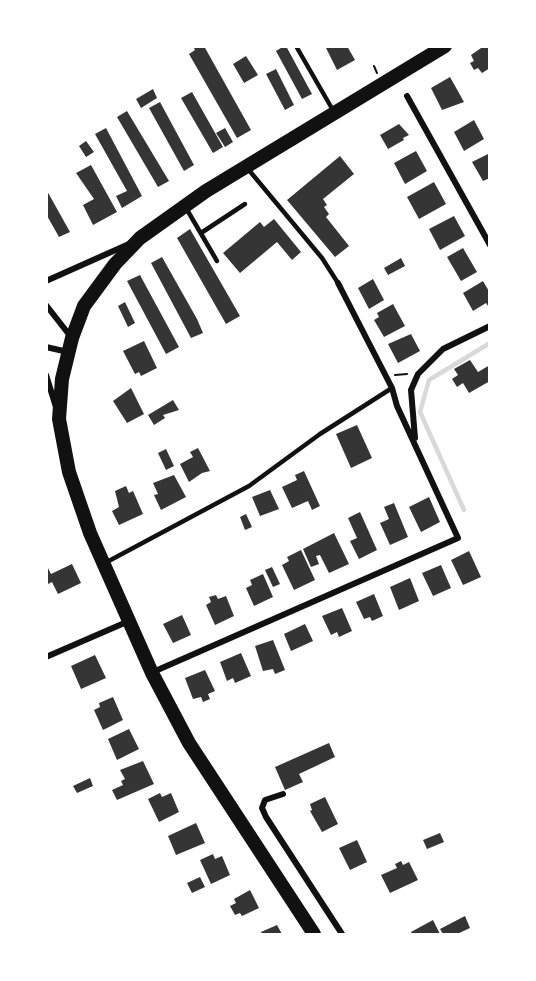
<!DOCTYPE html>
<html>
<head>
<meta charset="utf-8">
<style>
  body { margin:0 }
  #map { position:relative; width:536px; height:981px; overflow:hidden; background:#fff; font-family:Overpass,sans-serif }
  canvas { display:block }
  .frame { position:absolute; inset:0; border:48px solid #fff; pointer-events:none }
</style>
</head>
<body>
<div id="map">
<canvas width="536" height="981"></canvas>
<div class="frame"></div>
</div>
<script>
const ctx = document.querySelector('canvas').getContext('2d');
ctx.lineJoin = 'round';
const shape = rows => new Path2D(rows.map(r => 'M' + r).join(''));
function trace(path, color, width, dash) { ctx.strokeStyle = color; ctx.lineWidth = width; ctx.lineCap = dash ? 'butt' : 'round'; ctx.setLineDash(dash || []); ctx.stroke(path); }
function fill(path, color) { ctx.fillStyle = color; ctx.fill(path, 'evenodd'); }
trace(shape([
  [464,510,420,412,429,380,490,343]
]), '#d9d9d9', 4.5);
fill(shape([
  [193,46,204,46,251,130,237,138,189,54,195,50],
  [284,46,286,46,312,94,302,99,276,51],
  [325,46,347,46,355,60,337,70],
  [484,46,490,46,490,68,482,73,478,68,474,70,470,63,474,61,471,55],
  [246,56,258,75,244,83,233,64],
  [276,69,294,105,285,110,266,74],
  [450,77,464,102,442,110,431,88],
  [153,89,157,98,141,108,136,99],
  [192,92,223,147,213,153,181,98],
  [160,102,194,165,184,171,149,108],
  [127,111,169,181,158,187,117,117],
  [474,120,484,139,464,151,454,132],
  [399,124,409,135,403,138,404,140,388,149,380,135],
  [106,128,142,196,122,208,116,196,127,191,95,134],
  [225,128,233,142,225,147,216,133],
  [86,141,94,152,86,157,79,146],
  [416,151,427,171,405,184,394,163],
  [490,153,490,178,483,181,472,162],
  [340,156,354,174,323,199,327,205,324,207,329,214,326,217,349,246,335,257,287,200],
  [91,165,117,212,93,225,83,205,94,199,76,173],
  [434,182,446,204,419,219,407,197],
  [46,189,70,232,59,237,46,214],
  [454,216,465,236,440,250,429,229],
  [274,219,301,252,292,260,277,242,240,273,223,253,260,222,264,227],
  [190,229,240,316,226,324,177,238],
  [463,248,477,272,461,281,447,257],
  [162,257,197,319,203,333,191,338,151,263],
  [401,258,405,266,388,275,384,268],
  [140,275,179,347,166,354,127,281],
  [373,279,384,300,369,309,358,288],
  [483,281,490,293,490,309,486,303,473,311,463,293],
  [125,302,135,323,128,327,118,306],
  [393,304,405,326,384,337,374,320,379,317,377,313],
  [411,334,420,351,398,363,388,344],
  [144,341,157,368,141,376,139,372,135,374,123,351],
  [470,360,478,372,490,365,490,381,469,393,463,383,457,387,452,379,458,375,454,369],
  [131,388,144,414,127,423,113,401],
  [173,400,179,410,163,415,165,418,154,425,148,415],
  [357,425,372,458,351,468,336,434],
  [198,448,210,471,202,473,189,482,180,464,193,457,190,452],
  [166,449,174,466,166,470,158,453],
  [304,471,320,506,312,510,308,501,292,508,282,487,297,480,295,475],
  [174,475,186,497,161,510,154,495,158,494,153,483],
  [126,486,129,493,133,491,143,514,119,525,112,511,119,507,115,491],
  [270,490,279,509,260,516,252,497],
  [429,497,440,522,421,532,409,507],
  [394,503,408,537,390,545,380,523,389,519,384,507],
  [360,512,377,550,359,559,350,541,357,538,348,518],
  [246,514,252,527,245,530,240,517],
  [334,533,349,564,329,573,320,555,316,556,319,564,311,567,303,549],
  [301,550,315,580,294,590,282,565,289,561,287,557],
  [469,551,481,577,463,585,451,560],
  [46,564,51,574,72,564,81,583,58,594,52,582,46,585],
  [441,565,451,588,433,596,422,573],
  [272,567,280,584,273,587,265,570],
  [263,574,273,597,254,606,246,588,252,585,250,580],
  [410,578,419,601,399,610,390,587],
  [374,594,383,616,372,621,370,617,364,619,356,602],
  [216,595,218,599,226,596,234,616,215,625,206,605,211,602,209,597],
  [342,608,352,631,339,637,337,632,331,635,322,616],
  [182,615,191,635,173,643,163,624],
  [305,624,313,641,291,651,284,634],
  [273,640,285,670,275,674,273,669,263,671,255,646],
  [241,653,251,676,235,683,233,678,227,681,220,662],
  [95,655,106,678,81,689,71,666],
  [205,670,215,691,208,694,210,699,203,702,201,697,193,699,185,678],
  [113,697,123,720,103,730,94,710,100,707,99,703],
  [129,729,139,749,117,760,108,739],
  [329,743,335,757,299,774,303,782,285,790,275,767],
  [143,761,154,784,117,800,112,790,123,785,121,781,125,779,120,770],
  [90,778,93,786,77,793,73,786],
  [160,793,162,797,171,793,179,812,159,822,148,799],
  [325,797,338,824,322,832,310,811,312,810,310,804],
  [196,823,205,843,176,855,168,836],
  [440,833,444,842,427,849,423,840],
  [357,840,367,862,350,870,339,848],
  [213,854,215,859,222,856,230,875,211,884,200,860],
  [401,861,403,865,409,862,418,880,390,893,381,875,397,868,395,864],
  [200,877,205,887,192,893,187,883],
  [250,890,259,908,242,916,240,913,235,915,230,906,236,903,234,899],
  [465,916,470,928,457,934,443,934,440,929],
  [433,920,440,934,412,934,411,932],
  [277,925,282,934,262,934,261,932]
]), '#353535');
trace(shape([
  [374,66,377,73],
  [395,375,407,374]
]), '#111', 2);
trace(shape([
  [296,46,334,112],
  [248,169,322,258,338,283],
  [186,208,217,261],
  [201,233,245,204],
  [105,563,249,486,320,434,392,388]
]), '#111', 4.5);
trace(shape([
  [407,96,490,245],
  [46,281,129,244],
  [46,305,71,337],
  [46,347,68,352],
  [46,375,56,407],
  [415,438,411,390,418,374,443,349,490,326],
  [46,657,129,621],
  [153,672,458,538,397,406,392,388,338,283],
  [283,794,265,800,262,808,266,817,342,934]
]), '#111', 6);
trace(shape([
  [314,934,189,743,152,673,90,533,69,472,59,419,62,379,72,338,84,306,115,264,140,238,206,191,445,46]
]), '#111', 14);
</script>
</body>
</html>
